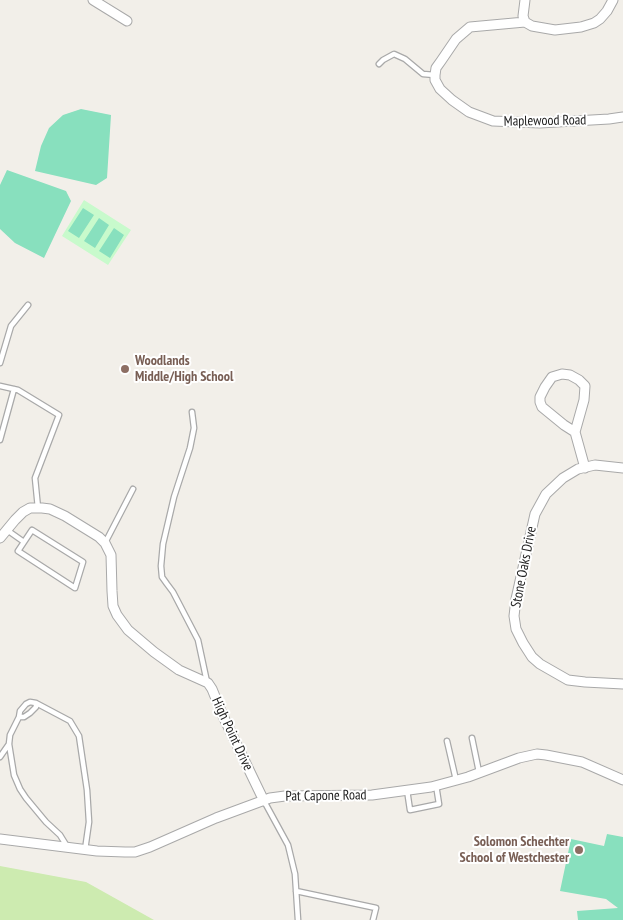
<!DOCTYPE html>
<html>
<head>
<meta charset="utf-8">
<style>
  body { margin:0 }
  canvas { display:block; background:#f2efe9 }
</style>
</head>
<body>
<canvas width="623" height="920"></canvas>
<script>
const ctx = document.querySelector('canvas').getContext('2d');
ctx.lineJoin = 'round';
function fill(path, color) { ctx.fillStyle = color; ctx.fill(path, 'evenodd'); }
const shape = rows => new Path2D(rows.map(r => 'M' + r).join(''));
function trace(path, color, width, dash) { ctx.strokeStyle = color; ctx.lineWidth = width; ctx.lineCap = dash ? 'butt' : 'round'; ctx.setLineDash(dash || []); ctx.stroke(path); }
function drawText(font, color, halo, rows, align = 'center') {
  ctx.font = font + ' "PT Sans Narrow",sans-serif'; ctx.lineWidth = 4; ctx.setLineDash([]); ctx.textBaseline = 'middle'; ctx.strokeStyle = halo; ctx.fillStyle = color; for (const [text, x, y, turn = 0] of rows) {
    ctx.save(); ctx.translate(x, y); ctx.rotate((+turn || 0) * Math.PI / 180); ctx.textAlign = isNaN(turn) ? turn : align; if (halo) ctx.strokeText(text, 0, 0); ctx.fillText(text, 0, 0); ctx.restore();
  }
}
fill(shape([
  [0,866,86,882,154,920,0,920]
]), '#cdebb0');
fill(shape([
  [84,200,131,230,108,265,62,236]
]), '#c8facc');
fill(shape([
  [81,109,111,115,107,178,96,185,35,171,41,146,49,128,63,115],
  [7,170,66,191,71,201,44,258,15,243,0,229,0,185],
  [83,208,94,215,79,238,68,231],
  [99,218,109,225,95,248,84,241],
  [114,228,124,235,110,258,99,251],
  [607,834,623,837,623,920,578,920,577,911,618,908,606,899,560,891,571,839,604,846]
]), '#88e0be');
const service = shape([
  [379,64,383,60,394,54,405,59,423,74,435,75],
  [0,363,11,326,28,305],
  [0,386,18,390,59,415,35,478,38,508],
  [192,412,194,428,190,448,174,497,163,544,161,566,162,577,167,584,173,592,198,640,207,682],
  [0,440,14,389],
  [7,530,24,542,32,530,83,562,75,588,18,551,24,542],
  [105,543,133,489],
  [19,717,24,717,30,713,36,707,36,703],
  [472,738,479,772],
  [447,741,456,780],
  [0,757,9,744],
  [407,790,410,810,439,804,436,785],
  [264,801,288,845,295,874,298,920],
  [68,848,60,835,46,822,26,798,20,789,14,775,9,744,10,735,19,717,20,711,26,704,30,702,36,703,70,721,79,736,87,790,89,822,85,850],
  [296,891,376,908,373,920]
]);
const minor = shape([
  [93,0,127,21],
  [525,0,523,16,525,22],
  [613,0,607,11,600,19,594,23,581,27,555,30,532,26,525,22,470,27,456,39,441,61,436,68,435,75,435,80,440,89,452,100,469,112,493,121,540,123,609,119,623,117],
  [562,374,570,375,579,380,585,386,584,400,575,432,564,425,542,407,540,402,540,397,545,387,552,377,562,374],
  [575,432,585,468],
  [623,468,595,465,578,469,563,478,546,494,535,514,516,599,514,616,516,629,523,643,532,657,540,664,568,680,585,682,623,684],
  [0,538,15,520,23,512,30,508,42,508,50,509,65,516,99,537,105,543,111,555,112,591,113,606,117,615,128,630,154,652,179,670,208,683,212,689,223,716,264,801],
  [0,839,97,851,125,852,135,852,150,847,216,818,270,798,285,796,372,795,431,787,468,777,519,758,537,754,546,755,582,762,623,780]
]);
trace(service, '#a9a9a9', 7);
trace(minor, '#a9a9a9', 11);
trace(service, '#fff', 4.5);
trace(minor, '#fff', 9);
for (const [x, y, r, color] of [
  [125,369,5,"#8d6e63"],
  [579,850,5,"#8d6e63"]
]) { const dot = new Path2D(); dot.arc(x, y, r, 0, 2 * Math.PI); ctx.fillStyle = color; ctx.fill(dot); trace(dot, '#fff', 2); }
drawText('14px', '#222', '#fff', [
  ["Maplewood Road",545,121,-1],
  ["Stone Oaks Drive",524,567,-79],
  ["High Point Drive",232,734,65],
  ["Pat Capone Road",326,796,-1]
]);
drawText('bold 14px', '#785e54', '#fff', [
  ["Woodlands",135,361],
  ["Middle/High School",135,377],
  ["Solomon Schechter",569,842,"right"],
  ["School of Westchester",569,858,"right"]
], 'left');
</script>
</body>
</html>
